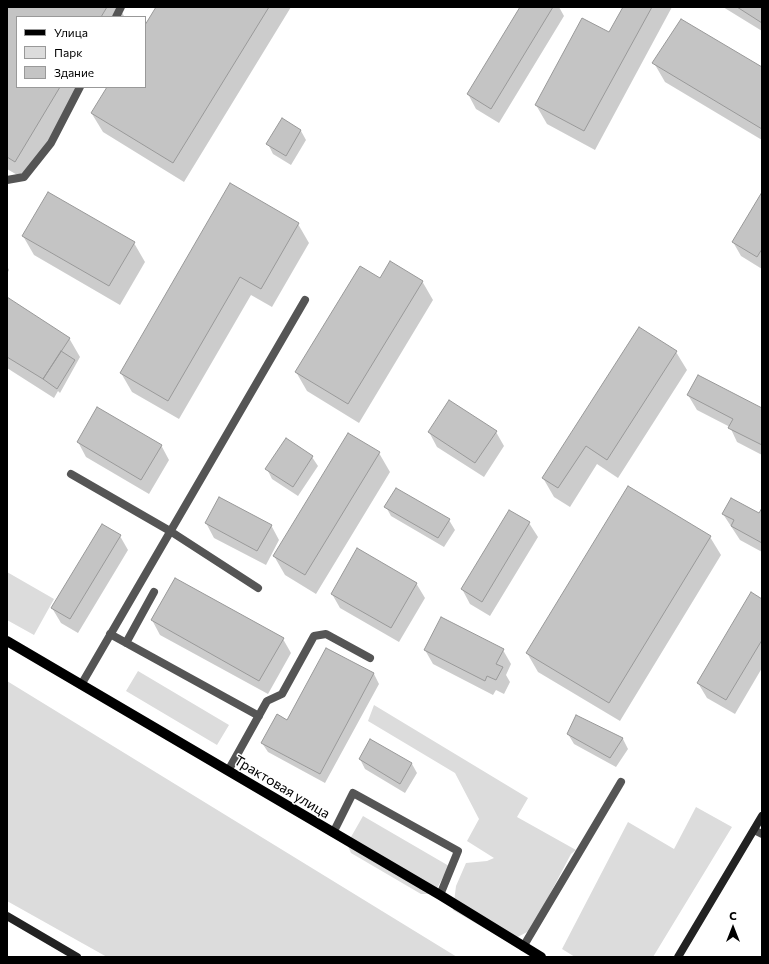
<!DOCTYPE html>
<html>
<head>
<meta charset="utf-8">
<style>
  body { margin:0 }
  #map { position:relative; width:769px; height:964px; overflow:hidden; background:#fff; font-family:Commissioner,sans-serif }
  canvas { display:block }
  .frame { position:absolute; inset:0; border:8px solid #000; pointer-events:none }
  .legend { position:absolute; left:16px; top:16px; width:130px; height:72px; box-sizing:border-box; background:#fff; border:1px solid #999; margin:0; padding:5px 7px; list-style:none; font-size:12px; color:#000 }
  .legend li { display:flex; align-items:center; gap:8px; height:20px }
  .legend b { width:20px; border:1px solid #999 }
  .north { position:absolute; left:713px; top:908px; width:40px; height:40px; -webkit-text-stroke:3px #fff; paint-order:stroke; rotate:0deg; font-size:11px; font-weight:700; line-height:16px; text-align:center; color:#000 }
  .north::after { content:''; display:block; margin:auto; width:14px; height:18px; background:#000; clip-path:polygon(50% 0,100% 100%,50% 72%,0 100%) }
</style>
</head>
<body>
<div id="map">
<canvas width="769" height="964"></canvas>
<div class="frame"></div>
<ul class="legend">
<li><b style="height:5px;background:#000"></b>Улица</li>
<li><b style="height:11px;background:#dcdcdc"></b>Парк</li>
<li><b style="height:11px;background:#c4c4c4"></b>Здание</li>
</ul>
<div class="north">С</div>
</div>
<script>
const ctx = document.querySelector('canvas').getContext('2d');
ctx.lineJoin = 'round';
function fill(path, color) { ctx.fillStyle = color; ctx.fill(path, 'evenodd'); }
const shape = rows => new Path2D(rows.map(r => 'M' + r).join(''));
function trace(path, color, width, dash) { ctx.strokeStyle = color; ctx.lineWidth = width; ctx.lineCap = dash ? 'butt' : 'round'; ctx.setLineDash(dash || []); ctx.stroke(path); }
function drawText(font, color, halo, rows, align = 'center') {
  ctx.font = font + ' Commissioner,sans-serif'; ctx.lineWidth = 3; ctx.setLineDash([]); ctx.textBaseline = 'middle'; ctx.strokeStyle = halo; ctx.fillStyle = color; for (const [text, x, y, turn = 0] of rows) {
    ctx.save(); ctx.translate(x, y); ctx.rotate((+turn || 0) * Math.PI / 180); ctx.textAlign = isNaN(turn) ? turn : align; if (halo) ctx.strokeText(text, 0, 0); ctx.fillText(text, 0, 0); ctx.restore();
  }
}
fill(shape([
  [7,572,54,599,34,635,7,620],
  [138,671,229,725,217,745,126,691],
  [7,681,457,957,107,957,7,901],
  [374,705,528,798,517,817,576,850,571,854,531,930,508,942,453,910,456,886,466,863,487,861,494,858,467,841,479,819,455,773,368,721],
  [696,807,732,827,653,957,575,957,562,949,628,822,674,849],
  [363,816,449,866,434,894,421,894,351,853,347,844]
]), '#dcdcdc');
fill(shape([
  [7,7,119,7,124,16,123,17,17,17,17,87,81,87,26,180,7,169],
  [157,7,291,7,184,182,103,132,92,114,108,87,145,87,145,27],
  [521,7,559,7,564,16,499,123,476,109,468,94],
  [624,7,672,7,595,150,547,124,536,105,609,34],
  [723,7,762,7,762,31],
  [654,63,762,68,762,140,665,82],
  [283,120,301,131,306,140,291,165,273,154,268,144],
  [762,194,762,269,741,256,733,242],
  [298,224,309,243,272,307,251,295,179,419,132,392,121,373],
  [23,236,134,243,145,262,120,305,34,255],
  [7,266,9,270,7,274],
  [380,280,422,281,433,300,359,423,307,391,296,372],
  [7,299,69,338,80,357,60,393,58,391,54,398,7,368],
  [676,352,687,370,618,478,597,464,570,507,554,497,543,478],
  [688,395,762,409,762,455,737,442,730,427,697,410],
  [429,432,496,432,504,446,484,477,437,447],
  [78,442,161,445,169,460,149,494,86,457],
  [379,453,390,472,316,594,285,575,274,556],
  [312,457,318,466,298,496,272,479,267,469],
  [386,507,449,520,455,530,444,547,391,516],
  [762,510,762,552,740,540,723,514,759,515],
  [206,523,271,525,279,540,266,565,214,538],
  [529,523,538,537,490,616,470,604,462,589],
  [120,536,128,550,78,633,61,623,52,608],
  [710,537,721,555,620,721,538,672,527,653],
  [416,583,425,598,399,642,340,608,332,594],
  [762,600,762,668,735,714,707,698,698,683],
  [152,620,283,639,291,653,268,694,160,635],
  [327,649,374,674,379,684,325,783,268,752,262,743,288,722],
  [425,650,503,650,511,664,506,675,510,682,504,694,496,690,493,695,433,664],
  [576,717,623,739,628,749,616,767,574,744,568,734],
  [360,759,412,764,417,773,405,793,365,769]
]), '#0003');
const building = shape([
  [7,7,107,7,101,17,17,17,17,87,60,87,15,162,7,157,7,7],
  [156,7,269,7,173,163,91,113,107,87,145,87,145,25,156,7],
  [520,7,553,7,491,109,467,94,520,7],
  [623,7,652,7,584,131,535,105,582,18,609,32,623,7],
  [737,7,762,7,762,23,737,7],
  [681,19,762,67,762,129,652,63,681,19],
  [282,118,301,130,286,156,266,144,282,118],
  [230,183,299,223,261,289,240,277,168,401,120,373,230,183],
  [48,192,135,242,109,286,22,236,48,192],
  [762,192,762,249,757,257,732,242,762,192],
  [390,261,423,281,348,404,295,372,360,266,380,278,390,261],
  [7,297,70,338,43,379,7,357,7,297],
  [639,327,677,351,607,460,586,446,558,488,542,478,639,327],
  [61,351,75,360,57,389,43,379,61,351],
  [698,375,762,408,762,445,728,428,733,419,687,395,698,375],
  [449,400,497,431,475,463,428,432,449,400],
  [97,407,162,445,141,480,77,442,97,407],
  [348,433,380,452,305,575,273,556,348,433],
  [286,438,313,456,293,487,265,469,286,438],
  [628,486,711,536,609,703,526,653,628,486],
  [396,488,450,519,438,538,384,507,396,488],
  [219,497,272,525,257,551,205,523,219,497],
  [731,498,759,513,762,508,762,543,731,526,734,520,722,514,731,498],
  [509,510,530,522,482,602,461,589,509,510],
  [102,524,121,535,70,619,51,608,102,524],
  [357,548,417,583,391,628,331,594,357,548],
  [175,578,284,638,259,681,151,620,175,578],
  [751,592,762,599,762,640,726,700,697,683,751,592],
  [441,617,504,649,496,664,503,667,496,680,487,676,485,681,424,650,441,617],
  [326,648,374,673,320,774,261,743,277,714,287,720,326,648],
  [576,715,623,738,610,758,567,734,576,715],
  [370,739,412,763,400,784,359,759,370,739]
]);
fill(building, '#c4c4c4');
trace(building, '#999', 1);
trace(shape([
  [116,17,121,7],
  [7,180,24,177,51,143,80,87],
  [71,474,170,531,258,588],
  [110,634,259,716],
  [126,643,154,592],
  [81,685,305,300],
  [228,771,267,701,282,694,314,636,326,634,370,658],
  [754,830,762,834],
  [333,833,353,793,458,851,440,895],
  [523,947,621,782]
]), '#555', 8);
trace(shape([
  [7,916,77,957],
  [678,957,762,816]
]), '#222', 8);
trace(shape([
  [7,641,440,895,541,957]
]), '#000', 10);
drawText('14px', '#000', '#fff', [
  ["Трактовая улица",282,787,31]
]);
</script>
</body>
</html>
